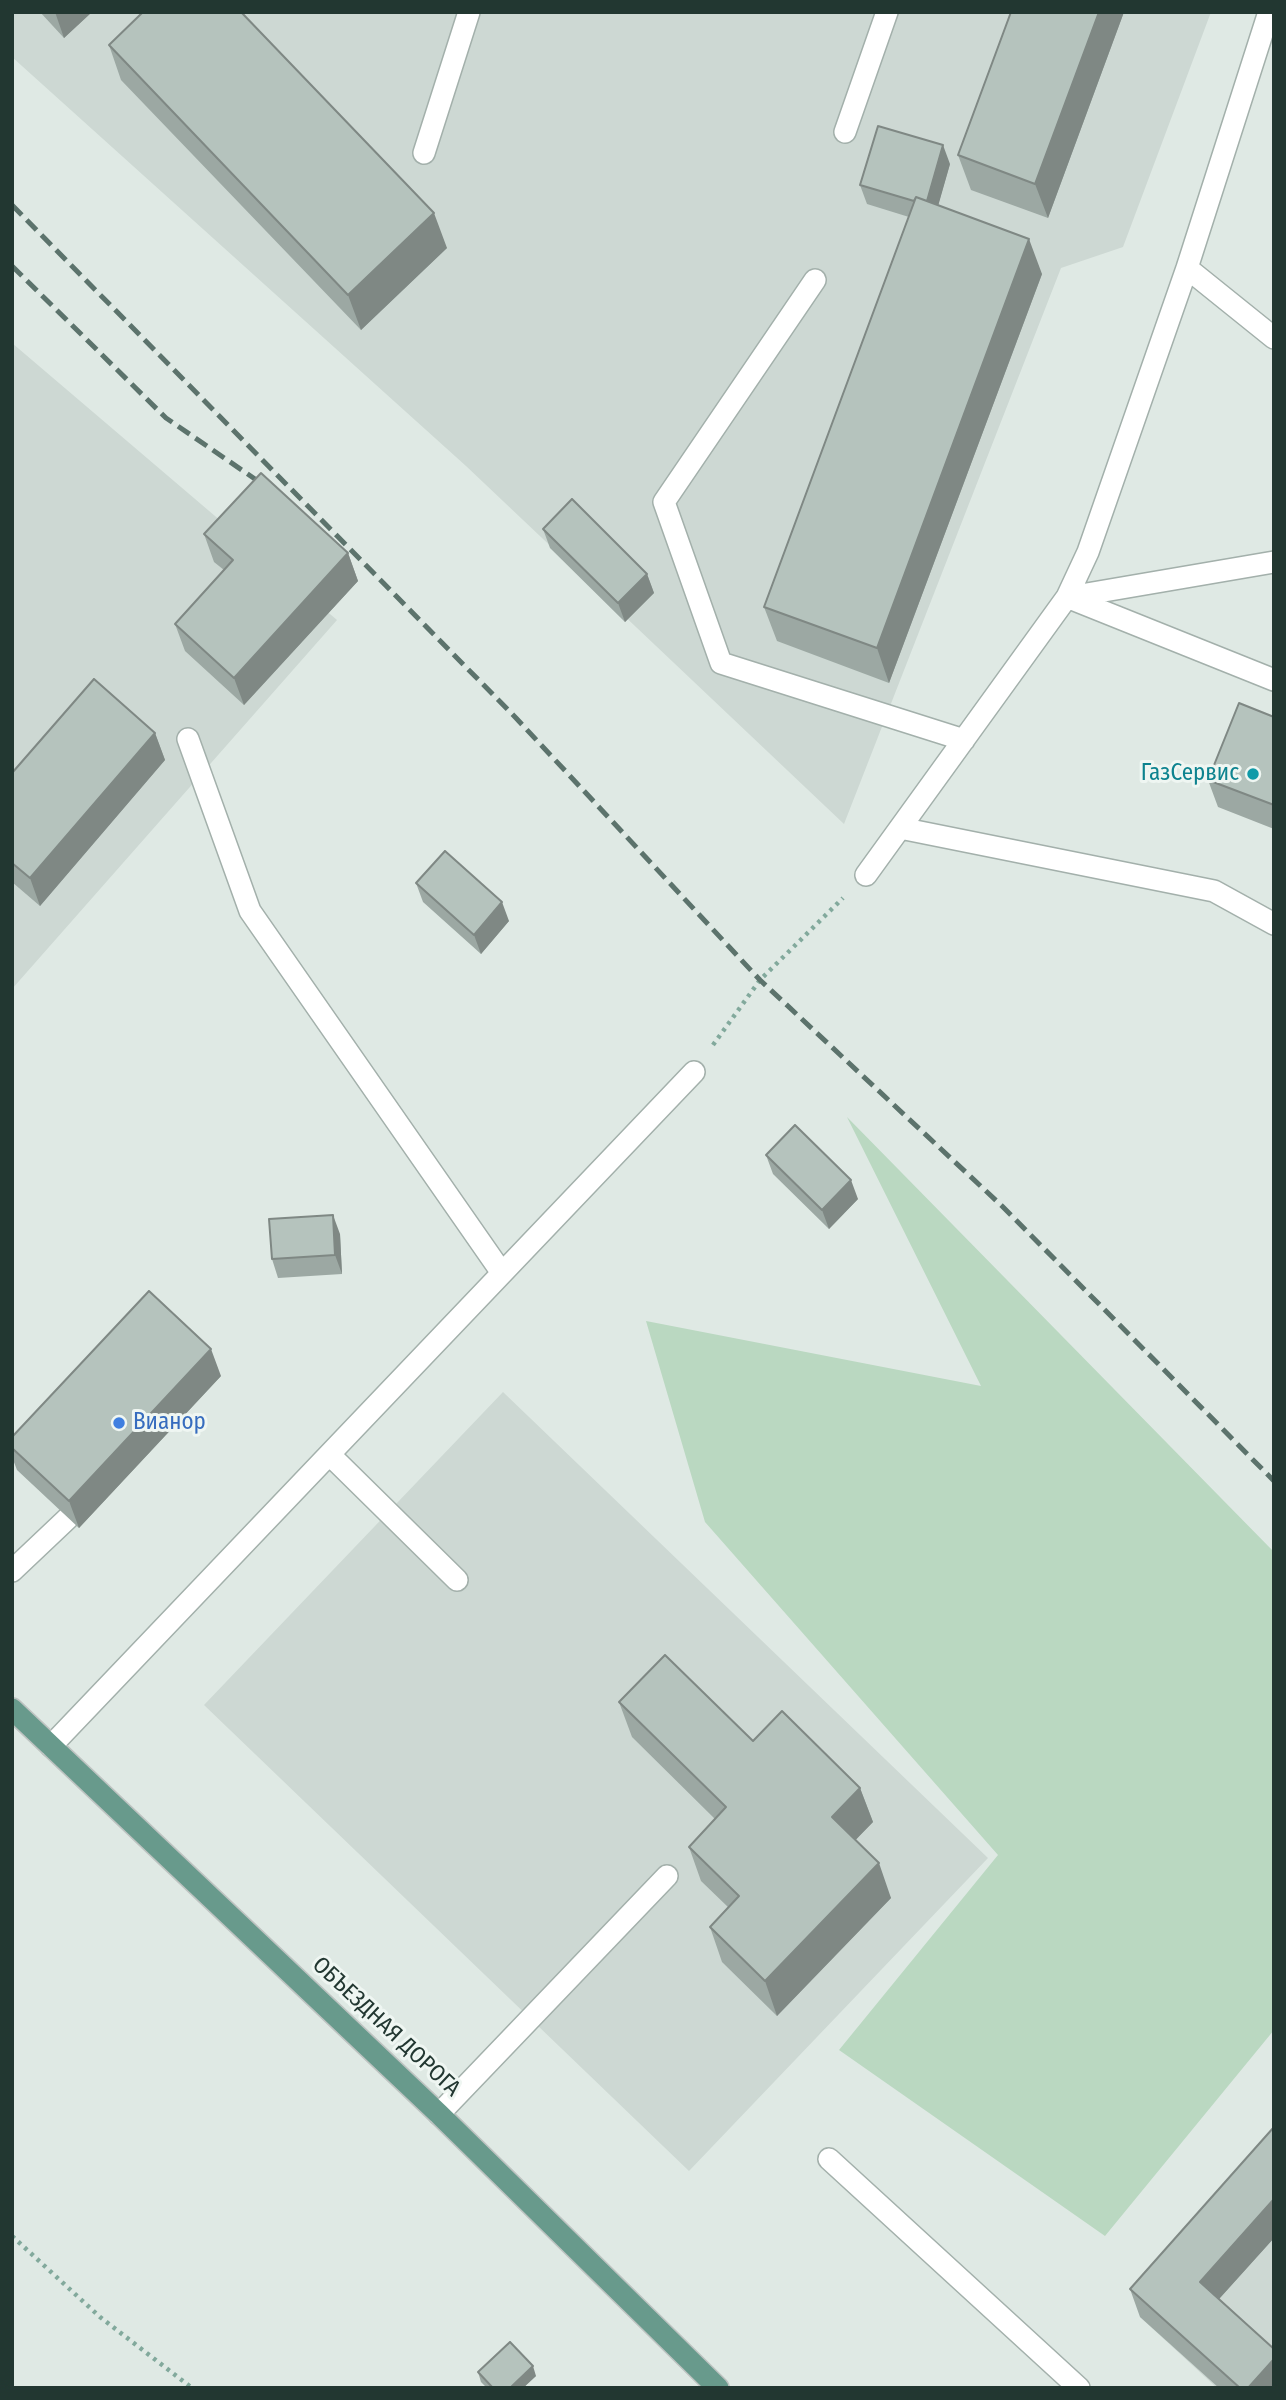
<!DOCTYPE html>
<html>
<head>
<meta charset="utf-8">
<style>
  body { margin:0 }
  #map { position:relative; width:1286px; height:2400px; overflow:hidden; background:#dfe9e4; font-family:"Fira Sans Condensed",sans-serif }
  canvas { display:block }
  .frame { position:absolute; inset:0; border:14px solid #223731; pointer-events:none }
</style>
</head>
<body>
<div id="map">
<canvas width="1286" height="2400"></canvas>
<div class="frame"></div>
</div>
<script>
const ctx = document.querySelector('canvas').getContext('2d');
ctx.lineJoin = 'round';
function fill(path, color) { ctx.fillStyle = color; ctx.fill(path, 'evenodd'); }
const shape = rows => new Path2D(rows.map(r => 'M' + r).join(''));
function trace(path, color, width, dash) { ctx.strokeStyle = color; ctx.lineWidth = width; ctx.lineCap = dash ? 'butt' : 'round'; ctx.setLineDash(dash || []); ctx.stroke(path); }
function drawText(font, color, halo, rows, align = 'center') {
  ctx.font = font + ' "Fira Sans Condensed",sans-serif'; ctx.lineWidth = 6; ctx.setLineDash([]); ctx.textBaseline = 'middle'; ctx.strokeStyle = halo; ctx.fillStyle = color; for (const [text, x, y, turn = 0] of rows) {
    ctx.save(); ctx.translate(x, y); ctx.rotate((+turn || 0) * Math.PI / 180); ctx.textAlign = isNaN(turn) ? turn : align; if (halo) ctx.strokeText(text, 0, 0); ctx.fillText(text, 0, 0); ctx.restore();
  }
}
fill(shape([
  [12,12,1211,12,1123,247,1061,268,844,824,466,466,12,57],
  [12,343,337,620,12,989],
  [503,1392,988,1858,689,2171,204,1705],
  [1274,2169,1274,2388,1217,2388,1140,2317]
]), '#cdd8d3');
fill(shape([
  [847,1117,1274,1552,1274,2030,1105,2236,839,2050,998,1855,705,1522,646,1321,981,1386]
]), '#bad8c1');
const lane = shape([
  [845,132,887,12],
  [424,153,469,12],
  [1187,268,1274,338],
  [815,280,664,502,721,663,964,740],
  [1067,597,1274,680],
  [1069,597,1274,562],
  [188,739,250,911,502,1273],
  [900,828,1214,891,1274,924],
  [866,875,1067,597,1088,552,1187,268,1269,12],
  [330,1455,457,1580],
  [12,1571,68,1518],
  [51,1746,694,1072],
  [439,2114,667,1876],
  [829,2159,1079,2388]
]);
const primary = shape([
  [12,1709,439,2114,718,2388]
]);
trace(lane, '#a3b0ab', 24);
trace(primary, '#bdc3c1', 24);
trace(shape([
  [713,1045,760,980,843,898],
  [12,2236,100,2317,192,2388]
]), '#82a99c', 4.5, [3.5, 5]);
trace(lane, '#fff', 21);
trace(primary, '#689a8c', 21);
trace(shape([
  [12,205,516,718,760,980,1002,1206,1274,1481],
  [12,266,166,418,271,490]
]), '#5c736c', 5, [14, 7]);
fill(shape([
  [40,12,92,12,64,38],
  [1011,12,1124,12,1048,218,971,190,958,155],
  [109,45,447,248,361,330,121,80],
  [950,164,938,205,1042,274,889,683,777,641,764,607,909,217,867,204,860,185],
  [543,529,647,574,654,593,625,622,550,548],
  [204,534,348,553,358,581,244,705,185,651,175,624,224,570,214,562],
  [1274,717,1274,829,1218,807,1208,780],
  [155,733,165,760,40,906,12,882,12,773],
  [416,883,509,921,481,954,423,902],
  [766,1155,858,1199,829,1229,773,1174],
  [340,1234,342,1274,278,1278,272,1259],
  [221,1376,79,1528,17,1470,12,1457,12,1437],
  [619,1702,753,1741,860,1788,873,1822,855,1840,891,1898,777,2016,722,1962,710,1927,728,1907,701,1881,689,1847,715,1819,632,1737],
  [1274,2127,1274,2238,1219,2299,1274,2388,1219,2388,1140,2317,1130,2289],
  [478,2372,536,2376,523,2388,487,2388,481,2382]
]), '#9ca8a3');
fill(shape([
  [55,12,92,12,64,38],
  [1099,12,1124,12,1048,218,1035,184],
  [943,145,950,164,933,224,926,205],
  [434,213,447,248,361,330,348,295],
  [1029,239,1042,274,889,683,877,648],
  [348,553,358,581,244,705,234,678],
  [647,574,654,593,625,622,618,603],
  [155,733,165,760,40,906,30,878],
  [502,902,509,921,481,954,474,935],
  [851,1180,858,1199,829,1229,822,1210],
  [333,1215,340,1234,342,1274,335,1255],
  [211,1349,221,1376,79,1528,69,1501],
  [860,1788,873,1822,844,1852,832,1817],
  [879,1863,891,1898,777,2016,765,1981],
  [1274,2199,1274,2238,1210,2309,1200,2282],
  [1274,2359,1274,2388,1248,2388],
  [533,2366,536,2376,523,2388,510,2388]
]), '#7f8884');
const building = shape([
  [143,12,241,12,434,213,348,295,109,45,143,12],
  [1011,12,1099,12,1035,184,958,155,1011,12],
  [878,126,943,145,927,201,916,197,914,201,860,185,878,126],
  [916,197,1029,239,877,648,764,607,916,197],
  [261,473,348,553,234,678,175,624,233,560,204,534,261,473],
  [572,499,647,574,618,603,543,529,572,499],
  [94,679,155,733,30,878,12,863,12,773,94,679],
  [1239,703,1274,717,1274,805,1208,780,1239,703],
  [445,851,502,902,474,935,416,883,445,851],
  [795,1125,851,1180,822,1210,766,1155,795,1125],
  [333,1215,335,1255,272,1259,269,1219,333,1215],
  [149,1291,211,1349,69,1501,12,1448,12,1437,149,1291],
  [665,1655,753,1741,782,1711,860,1788,832,1817,879,1863,765,1981,710,1927,739,1896,689,1847,726,1807,619,1702,665,1655],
  [1274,2127,1274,2199,1200,2282,1274,2349,1274,2359,1248,2388,1240,2388,1130,2289,1274,2127],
  [510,2342,533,2366,510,2388,493,2388,478,2372,510,2342]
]);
fill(building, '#b5c3bd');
trace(building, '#7f8884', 2);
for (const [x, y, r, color] of [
  [1253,774,7,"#0f9aa8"],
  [119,1423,7,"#3f7fe0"]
]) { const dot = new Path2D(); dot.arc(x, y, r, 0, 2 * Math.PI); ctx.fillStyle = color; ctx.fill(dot); trace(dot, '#eff6f2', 2.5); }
drawText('23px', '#0d838f', '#eff6f2', [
  ["ГазСервис",1239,774]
], 'right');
drawText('23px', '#366cbe', '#eff6f2', [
  ["Вианор",133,1423]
], 'left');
drawText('23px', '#223731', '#eff6f2', [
  ["ОБЪЕЗДНАЯ ДОРОГА",386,2027,43]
]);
</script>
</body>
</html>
